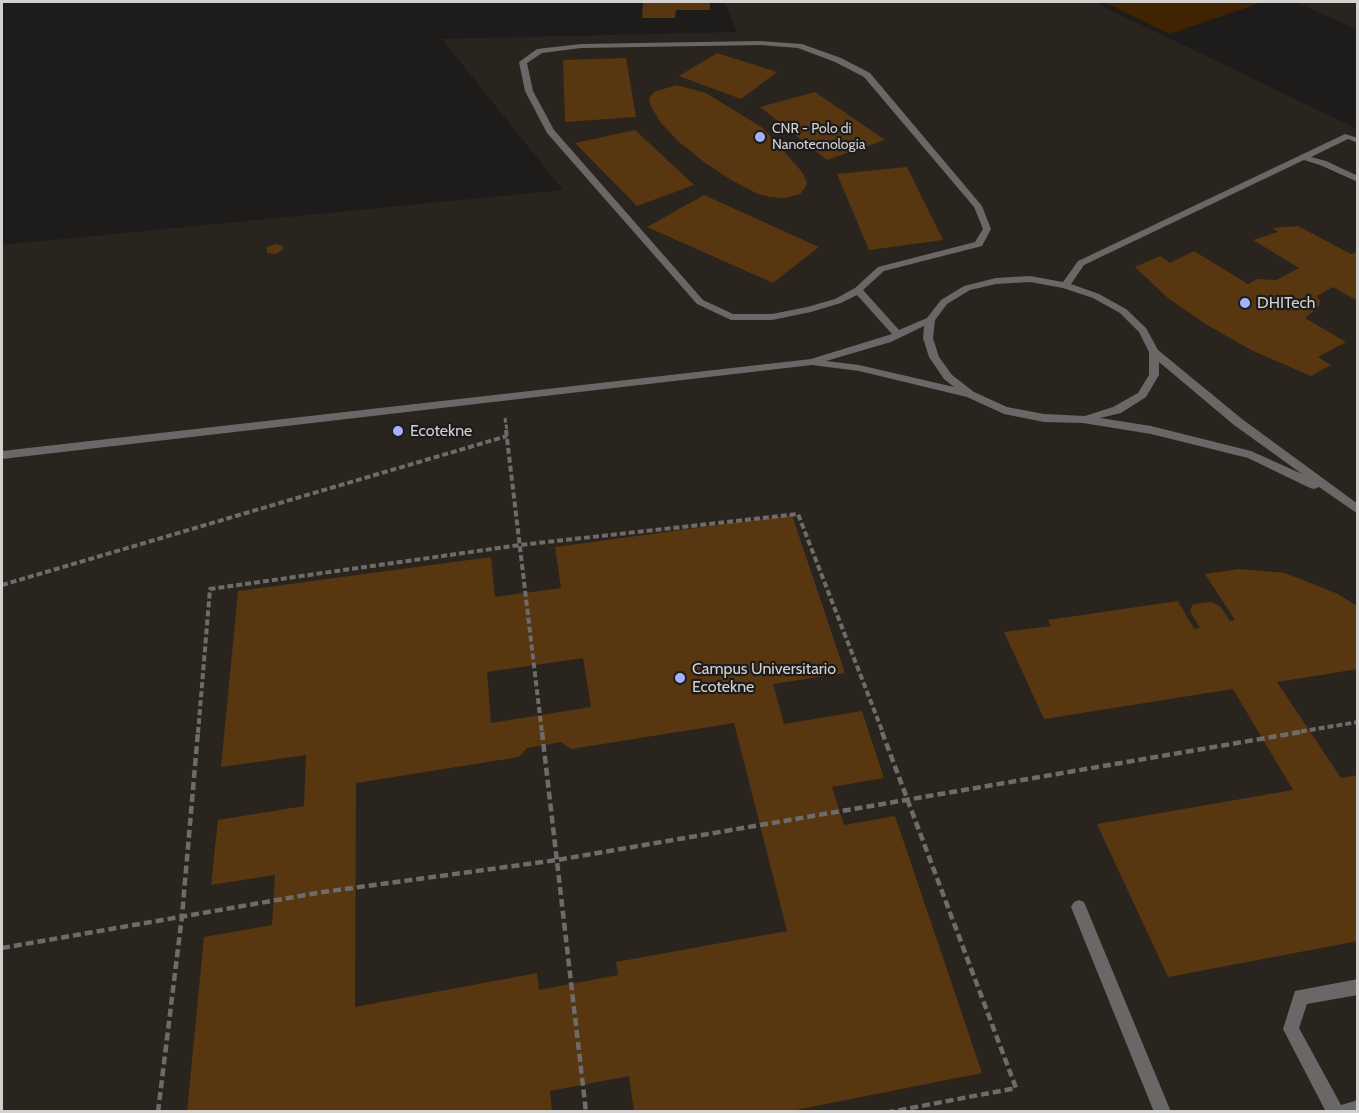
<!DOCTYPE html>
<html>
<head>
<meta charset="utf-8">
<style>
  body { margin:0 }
  #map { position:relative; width:1359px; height:1113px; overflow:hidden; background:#1e1c1a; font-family:Cabin,sans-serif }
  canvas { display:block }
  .frame { position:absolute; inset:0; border:3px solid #d3d1d0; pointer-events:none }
</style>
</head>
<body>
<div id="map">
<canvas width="1359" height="1113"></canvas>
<div class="frame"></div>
</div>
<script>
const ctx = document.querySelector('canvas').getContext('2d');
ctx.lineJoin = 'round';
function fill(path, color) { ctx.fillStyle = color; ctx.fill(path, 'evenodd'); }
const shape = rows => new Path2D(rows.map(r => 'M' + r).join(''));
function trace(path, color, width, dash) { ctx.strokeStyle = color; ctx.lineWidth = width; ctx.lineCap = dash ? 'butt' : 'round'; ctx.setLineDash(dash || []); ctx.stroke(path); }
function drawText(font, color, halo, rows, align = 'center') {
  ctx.font = font + ' Cabin,sans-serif'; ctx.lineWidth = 4.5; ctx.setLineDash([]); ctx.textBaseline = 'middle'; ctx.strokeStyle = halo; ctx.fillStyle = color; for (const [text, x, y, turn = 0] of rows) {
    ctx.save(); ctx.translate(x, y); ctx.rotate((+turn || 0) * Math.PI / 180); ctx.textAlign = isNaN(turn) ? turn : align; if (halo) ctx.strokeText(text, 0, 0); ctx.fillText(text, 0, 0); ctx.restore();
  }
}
fill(shape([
  [724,2,1094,2,1357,129,1357,1111,2,1112,2,245,563,190,442,39,737,32],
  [1295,2,1357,2,1357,29]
]), '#2a241e');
fill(shape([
  [1104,2,1263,2,1169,34]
]), '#402300');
fill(shape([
  [643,2,710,2,710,10,676,10,675,18,642,18],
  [717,53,777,72,741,99,679,76],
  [626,58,636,117,565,122,563,60],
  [676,85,706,93,763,128,802,172,807,182,805,188,800,194,785,198,770,197,758,194,731,180,704,162,679,142,661,123,651,107,649,98,654,92],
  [815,92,885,140,827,160,760,107],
  [635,130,694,185,637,206,575,143],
  [907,167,943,240,869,250,837,174],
  [704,195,819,247,773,283,647,227],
  [1298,226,1351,254,1358,251,1358,301,1333,287,1317,296,1320,301,1319,306,1305,318,1346,342,1318,357,1331,365,1311,376,1253,351,1207,325,1168,298,1135,267,1160,256,1170,263,1194,251,1248,284,1257,279,1276,280,1299,268,1253,240,1278,232,1272,228],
  [275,244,282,246,284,249,276,254,267,253,267,247],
  [792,515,845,673,773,684,784,724,862,711,884,778,832,787,844,825,895,816,982,1073,786,1112,634,1112,629,1076,550,1091,552,1112,187,1112,204,937,272,925,275,875,211,885,218,820,304,806,306,755,221,767,238,591,491,557,495,597,561,588,555,547],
  [583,658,591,707,491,723,487,672],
  [734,723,787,931,616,962,618,975,539,990,537,973,355,1007,356,783,519,757,527,748,561,742,571,749],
  [1239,569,1285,573,1338,594,1358,607,1358,669,1277,682,1341,778,1358,775,1358,941,1168,977,1097,824,1293,790,1233,689,1044,719,1004,632,1051,626,1048,620,1178,601,1194,629,1200,628,1190,611,1193,604,1212,602,1221,607,1230,621,1235,620,1205,574]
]), '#583610');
trace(shape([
  [505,418,507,431]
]), '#6e6c6b', 3, [4.5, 2]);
trace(shape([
  [506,430,542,733],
  [2,585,507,436],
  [198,733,210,589,520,545,798,514,883,733],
  [1292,733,1358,722]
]), '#6e6c6b', 4, [6, 3]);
trace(shape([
  [542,732,586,1112],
  [882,732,1016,1088,890,1112],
  [2,948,323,892,557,860,1301,732],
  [158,1112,182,916,198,732]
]), '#6e6c6b', 4.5, [8, 4]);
fill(shape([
  [760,41,802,44,841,58,870,73,982,206,991,229,982,246,884,271,863,290,899,330,927,318,941,300,964,286,996,278,1030,276,1063,282,1078,261,1345,134,1358,138,1358,143,1348,139,1311,157,1326,161,1358,176,1358,182,1320,165,1304,160,1084,265,1071,284,1099,294,1126,309,1146,328,1158,350,1242,419,1358,504,1358,514,1319,487,1314,489,1310,488,1248,458,1151,434,1083,423,1044,422,1004,414,967,397,859,371,812,365,2,459,2,451,811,359,892,334,857,295,841,303,811,312,772,320,731,320,697,304,547,133,525,91,519,62,537,49,581,44,760,41],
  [760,45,798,48,835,62,864,77,974,207,983,229,975,242,878,267,855,288,835,299,807,307,772,314,733,314,703,300,554,130,533,91,527,63,542,53,581,48,760,45],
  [1030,282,1063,288,1093,298,1120,313,1139,332,1149,352,1149,375,1138,393,1113,407,1085,416,1044,414,1007,407,974,392,952,375,939,357,933,338,935,320,947,304,970,290,996,284,1030,282],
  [924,326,923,338,929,357,944,379,954,387,859,365,826,361,891,342,924,326],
  [1159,362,1234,425,1302,474,1251,451,1151,426,1100,418,1121,413,1146,397,1159,375,1159,362],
  [1079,900,1084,902,1171,1112,1154,1112,1071,907,1074,902,1079,900],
  [1358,979,1358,995,1307,1004,1299,1028,1341,1105,1358,1100,1358,1112,1326,1112,1283,1029,1295,991,1358,979]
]), '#696867');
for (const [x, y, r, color] of [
  [760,137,6,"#a3b2fd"],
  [1245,303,6,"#a3b2fd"],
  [398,431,6,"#a3b2fd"],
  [680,678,6,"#a3b2fd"]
]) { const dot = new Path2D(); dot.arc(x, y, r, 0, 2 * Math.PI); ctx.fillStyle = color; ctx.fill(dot); trace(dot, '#1e1c1a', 2); }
drawText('14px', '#d3d1d0', '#1e1c1a', [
  ["CNR - Polo di",772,129],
  ["Nanotecnologia",772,145]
], 'left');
drawText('16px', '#d3d1d0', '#1e1c1a', [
  ["DHITech",1257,303],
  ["Ecotekne",410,431],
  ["Campus Universitario",692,669],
  ["Ecotekne",692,687]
], 'left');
</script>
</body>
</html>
